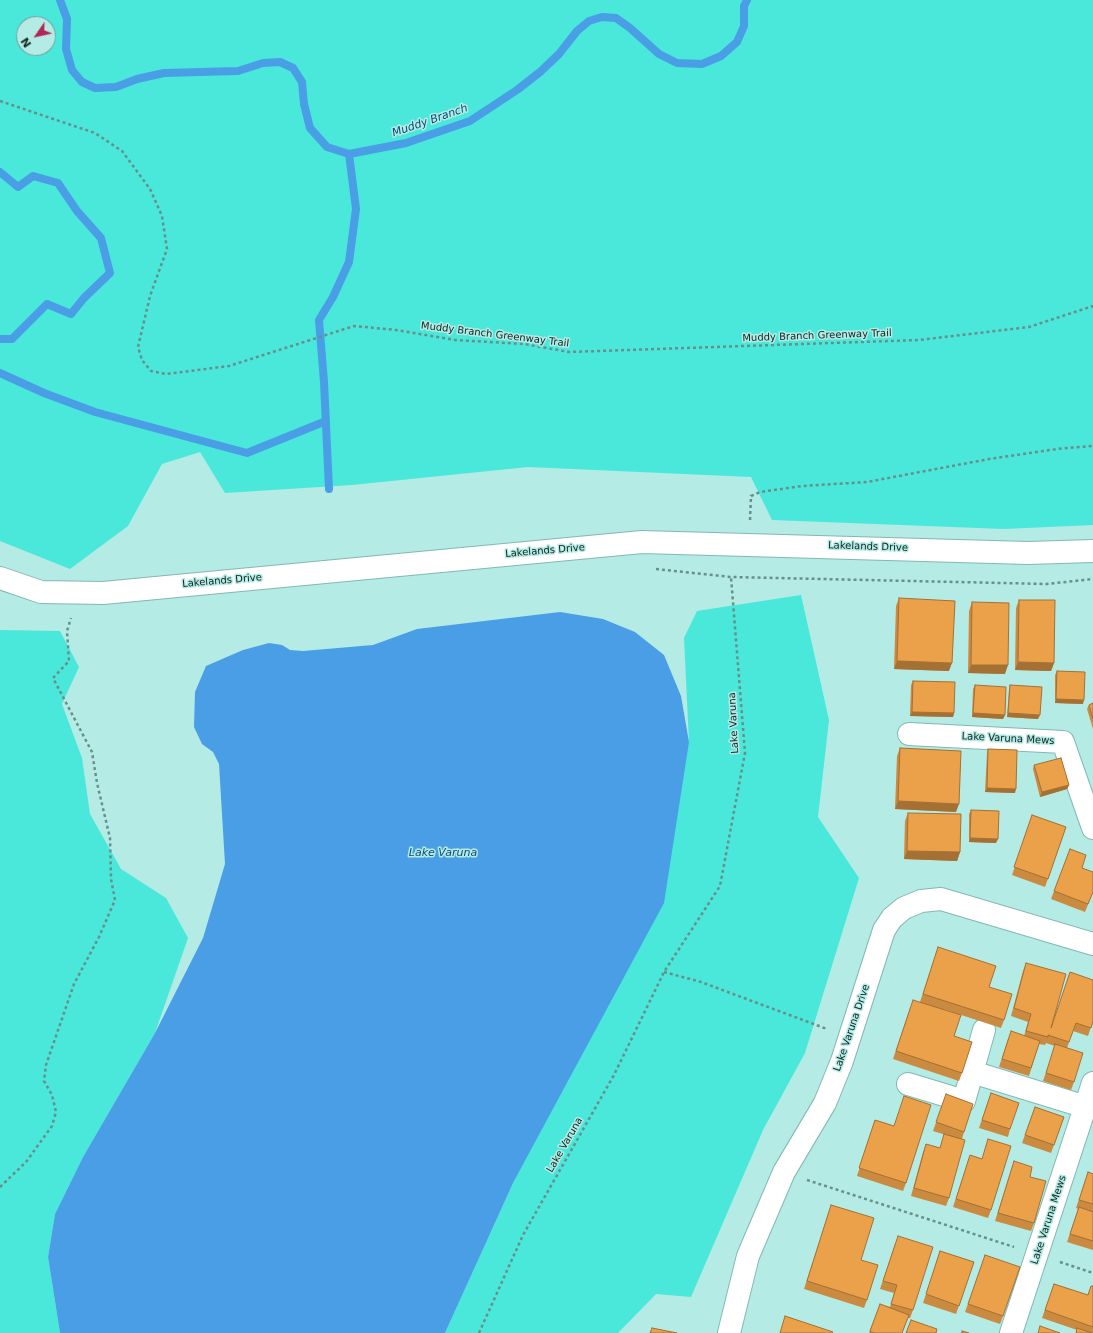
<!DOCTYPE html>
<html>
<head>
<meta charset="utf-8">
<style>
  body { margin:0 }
  #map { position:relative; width:1093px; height:1333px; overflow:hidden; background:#b4ebe4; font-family:"DejaVu Sans",sans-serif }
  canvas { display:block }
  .north { position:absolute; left:16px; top:16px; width:40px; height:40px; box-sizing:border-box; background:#b4ebe4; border:1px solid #729c97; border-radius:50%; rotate:236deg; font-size:11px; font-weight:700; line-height:16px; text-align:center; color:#0f2523 }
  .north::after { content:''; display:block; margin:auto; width:14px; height:18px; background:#b42455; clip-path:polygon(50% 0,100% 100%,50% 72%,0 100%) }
</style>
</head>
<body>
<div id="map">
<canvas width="1093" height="1333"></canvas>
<div class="north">N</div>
</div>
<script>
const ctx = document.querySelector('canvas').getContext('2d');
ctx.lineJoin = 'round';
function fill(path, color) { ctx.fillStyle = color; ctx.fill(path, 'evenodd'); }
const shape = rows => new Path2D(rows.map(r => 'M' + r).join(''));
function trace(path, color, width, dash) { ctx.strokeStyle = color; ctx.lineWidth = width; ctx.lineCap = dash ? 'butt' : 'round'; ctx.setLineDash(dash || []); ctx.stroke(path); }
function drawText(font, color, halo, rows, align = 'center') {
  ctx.font = font + ' "DejaVu Sans",sans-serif'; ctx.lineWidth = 3; ctx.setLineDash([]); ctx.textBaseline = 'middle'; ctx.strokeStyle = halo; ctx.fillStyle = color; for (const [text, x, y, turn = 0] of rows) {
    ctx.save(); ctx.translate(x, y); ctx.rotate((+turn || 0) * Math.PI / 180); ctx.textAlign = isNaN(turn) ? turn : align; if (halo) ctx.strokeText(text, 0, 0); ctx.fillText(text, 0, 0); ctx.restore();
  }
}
fill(shape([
  [0,0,1093,0,1093,525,1004,529,772,520,751,477,528,467,352,485,225,493,200,452,162,464,128,526,70,569,0,541],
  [24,24,48,24,48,48,24,48],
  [801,595,829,720,818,817,859,878,805,1053,763,1130,691,1297,656,1294,618,1333,445,1333,514,1181,689,742,684,638,697,611],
  [0,630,60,631,79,667,62,704,82,758,90,814,121,869,166,898,188,938,155,1033,83,1157,55,1214,48,1257,60,1333,0,1333]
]), '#49e8db');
fill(shape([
  [560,612,603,619,635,632,664,655,681,696,689,742,664,903,514,1181,445,1333,60,1333,48,1257,55,1214,83,1157,155,1033,203,938,225,864,219,764,213,752,202,744,194,727,195,692,206,666,243,650,269,643,282,645,290,650,303,651,373,645,417,629]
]), '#499ee6');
trace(shape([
  [60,0,67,19,66,49,72,70,82,82,95,88,116,87,137,79,164,73,238,71,263,63,280,62,293,68,302,82,304,104,310,128,327,147,349,154,406,143,470,121,517,90,540,72,559,54,577,31,589,21,602,17,616,18,630,28,659,54,677,63,702,64,721,56,737,42,744,26,744,6,747,0],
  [0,172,18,187,33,176,58,183,77,211,101,238,110,273,84,298,71,314,47,304,12,339,0,339],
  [0,373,44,393,95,412,247,453,326,421],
  [329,489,324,382,319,320,333,297,349,262,356,209,349,154]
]), '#499ee6', 8);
const minor = shape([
  [0,578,41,592,103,593,642,542,1028,553,1093,551],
  [909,734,1063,742,1093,828],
  [972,1072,1086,1107],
  [908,1084,964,1101,984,1030],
  [729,1333,748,1256,784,1172,825,1103,842,1061,884,930,892,918,904,908,921,901,941,899,1093,944],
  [1011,1333,1093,1083]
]);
trace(minor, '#83b8b2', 24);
trace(shape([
  [0,101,95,133,122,151,150,189,162,216,167,249,150,296,138,347,142,360,151,371,166,374,229,366,354,326,396,330,455,340,524,344,569,352,919,340,1029,327,1093,306],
  [750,520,751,496,760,492,802,486,867,482,989,459,1057,449,1093,446],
  [656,569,731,577,1047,584,1093,579],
  [664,972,701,982,827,1029],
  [807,1180,1014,1247],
  [0,1187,26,1162,52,1126,56,1112,52,1095,44,1081,46,1065,74,984,99,937,115,900,111,879,110,838,97,783,92,752,53,678,69,661,67,631,71,618],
  [1060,1262,1093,1273],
  [479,1333,523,1235,614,1075,664,972,720,886,745,753,731,577]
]), '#68908b', 2.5, [3, 3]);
trace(minor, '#fff', 22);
fill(shape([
  [899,598,949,671,894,669,896,606],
  [1019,600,1054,663,1051,671,1015,670,1016,608],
  [972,602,1005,674,968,673,969,611],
  [1057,671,1083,704,1055,703,1055,675],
  [913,681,954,713,953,717,910,716,911,685],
  [975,685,1005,715,1003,719,972,717,973,689],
  [1010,685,1038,719,1007,717,1009,689],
  [1093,703,1093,729,1087,709,1089,705],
  [900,748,956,812,895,809,897,756],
  [988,749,1015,793,985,792,987,753],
  [1034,765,1069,785,1067,789,1040,797,1033,769],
  [971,810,996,843,969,842,969,814],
  [908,813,960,852,957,861,904,859,905,821],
  [1032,815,1066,827,1045,887,1012,875],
  [1070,849,1082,868,1093,892,1085,912,1051,899],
  [938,947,989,987,1004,1020,1001,1028,943,1009,954,1036,962,1073,959,1081,893,1059,910,1008,920,1002],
  [1026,963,1052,1024,1093,1021,1088,1036,1073,1031,1067,1048,1074,1082,1071,1090,1043,1081,1055,1046,1046,1043,1045,1045,1039,1044,1029,1076,999,1067,1008,1039,1024,1036,1028,1022,1011,1016,1023,971],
  [991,1093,1010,1129,1008,1137,979,1128],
  [943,1103,964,1132,962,1139,949,1198,946,1206,911,1196,923,1152,926,1144,940,1148,944,1134,946,1135,933,1131],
  [1035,1107,1064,1117,1051,1153,1022,1143],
  [875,1120,894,1126,906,1183,903,1191,857,1176],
  [988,1139,991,1210,988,1218,953,1207,970,1155,982,1159],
  [1014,1161,1030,1177,1034,1223,1031,1231,995,1221],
  [1088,1172,1093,1174,1093,1250,1067,1242,1078,1209,1076,1208],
  [831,1205,861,1260,867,1300,864,1308,804,1289],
  [895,1244,913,1310,910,1318,907,1318,902,1333,869,1333,880,1304,890,1307,894,1293,880,1289],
  [940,1251,974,1262,956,1314,923,1303],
  [985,1255,1003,1316,1000,1324,965,1312],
  [1054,1284,1087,1295,1093,1286,1093,1333,1076,1333,1077,1330,1042,1318]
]), '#ca8a40');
fill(shape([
  [897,661,952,663,949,671,894,669],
  [1018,662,1054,663,1051,671,1015,670],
  [971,665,1008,665,1005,674,968,673],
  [1056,699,1084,700,1083,704,1055,703],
  [912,712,954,713,953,717,910,716],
  [973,713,1005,715,1003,719,972,717],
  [1008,713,1040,715,1038,719,1007,717],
  [1069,785,1067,789,1040,797,1042,792],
  [987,788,1016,789,1015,793,985,792],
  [898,801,959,804,956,812,895,809],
  [970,838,998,839,996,843,969,842],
  [907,851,960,852,957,861,904,859]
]), '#a47034');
const building = shape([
  [899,598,955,601,952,663,897,661,899,598],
  [1019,600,1055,600,1054,663,1018,662,1019,600],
  [972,602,1009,603,1008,665,971,665,972,602],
  [1057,671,1085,672,1084,700,1056,699,1057,671],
  [913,681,955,682,954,713,912,712,913,681],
  [975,685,1006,687,1005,715,973,713,975,685],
  [1010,685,1042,687,1040,715,1008,713,1010,685],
  [1093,703,1093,719,1089,705,1093,703],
  [900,748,961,751,959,804,898,801,900,748],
  [988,749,1017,750,1016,789,987,788,988,749],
  [1061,758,1069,785,1042,792,1034,765,1061,758],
  [971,810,999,811,998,839,970,838,971,810],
  [908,813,961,814,960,852,907,851,908,813],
  [1032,815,1066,827,1048,879,1014,867,1032,815],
  [1070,849,1086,855,1082,868,1093,872,1093,892,1088,904,1054,891,1070,849],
  [938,947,996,966,989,987,1012,994,1004,1020,923,994,938,947],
  [1026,963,1066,974,1051,1028,1070,972,1093,980,1093,1021,1091,1028,1076,1023,1069,1042,1048,1035,1048,1037,1026,1031,1031,1014,1014,1008,1026,963],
  [913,1000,961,1015,954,1036,972,1042,962,1073,896,1051,913,1000],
  [1011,1031,1040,1041,1031,1068,1002,1059,1011,1031],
  [1055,1044,1083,1053,1074,1082,1046,1073,1055,1044],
  [991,1093,1019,1103,1010,1129,982,1120,991,1093],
  [946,1094,973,1104,964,1132,936,1122,946,1094],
  [904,1096,931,1105,906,1183,859,1168,875,1120,894,1126,904,1096],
  [1035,1107,1064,1117,1054,1145,1025,1135,1035,1107],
  [944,1134,965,1140,949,1198,914,1188,926,1144,940,1148,944,1134],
  [988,1139,1011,1146,991,1210,956,1199,970,1155,982,1159,988,1139],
  [1014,1161,1032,1167,1030,1177,1046,1181,1034,1223,998,1213,1014,1161],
  [1088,1172,1093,1174,1093,1204,1079,1200,1088,1172],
  [831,1205,874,1218,861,1260,878,1265,867,1300,807,1281,831,1205],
  [1079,1207,1093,1212,1093,1241,1070,1234,1079,1207],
  [898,1236,933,1247,913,1310,891,1304,897,1285,883,1281,898,1236],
  [940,1251,974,1262,959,1306,926,1294,940,1251],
  [985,1255,1020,1267,1003,1316,968,1304,985,1255],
  [1054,1284,1088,1295,1091,1286,1093,1286,1093,1327,1045,1310,1054,1284],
  [880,1304,909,1315,902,1333,874,1333,870,1331,880,1304],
  [785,1316,833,1332,832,1333,780,1333,785,1316],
  [911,1320,937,1329,936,1333,906,1333,911,1320],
  [1040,1326,1060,1333,1038,1333,1040,1326],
  [652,1328,677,1333,650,1333,652,1328],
  [1077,1328,1092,1333,1076,1333,1077,1328],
  [962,1331,969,1333,962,1333,962,1331]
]);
fill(building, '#eba04a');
trace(building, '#a47034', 1);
drawText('10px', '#0f2523', '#b4ebe4', [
  ["Muddy Branch Greenway Trail",495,335,7],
  ["Muddy Branch Greenway Trail",817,336,-2],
  ["Lakelands Drive",868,547,2],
  ["Lakelands Drive",545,551,-5],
  ["Lakelands Drive",222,581,-5],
  ["Lake Varuna",734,723,-93],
  ["Lake Varuna Mews",1008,739,3],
  ["Lake Varuna Drive",852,1028,-71],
  ["Lake Varuna",565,1145,-60],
  ["Lake Varuna Mews",1049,1220,-72]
]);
drawText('italic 11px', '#094a78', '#b4ebe4', [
  ["Muddy Branch",430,121,-19],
  ["Lake Varuna",443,853]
]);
</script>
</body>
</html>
